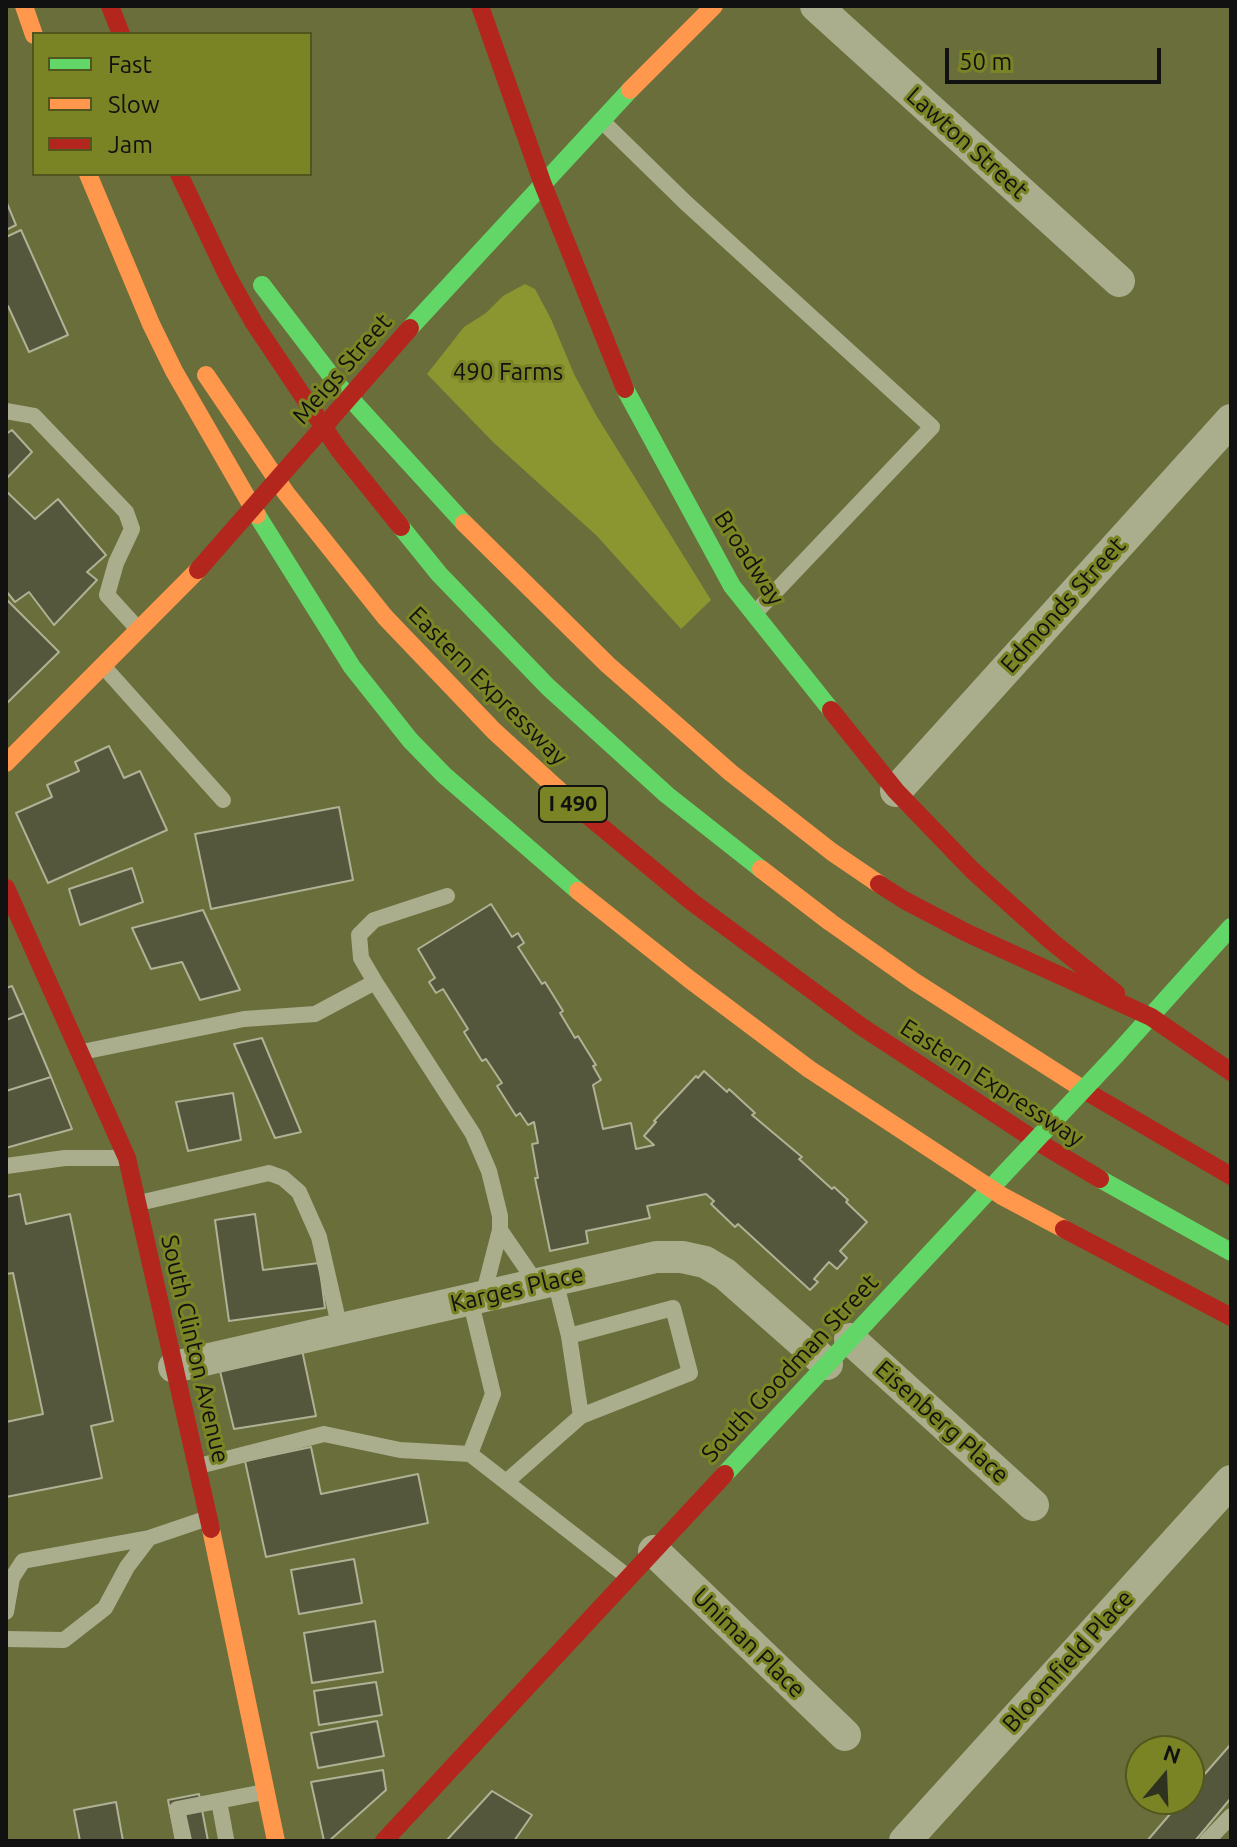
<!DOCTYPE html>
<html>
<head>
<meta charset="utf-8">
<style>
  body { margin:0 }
  #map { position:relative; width:1237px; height:1847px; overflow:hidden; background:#696e3b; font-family:Ubuntu,sans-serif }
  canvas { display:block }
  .frame { position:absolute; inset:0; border:8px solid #111; pointer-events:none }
  .legend { position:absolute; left:32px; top:32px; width:280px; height:144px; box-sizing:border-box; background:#7a8425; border:2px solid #50561d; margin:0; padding:10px 14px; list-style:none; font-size:24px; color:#111 }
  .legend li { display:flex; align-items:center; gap:16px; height:40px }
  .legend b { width:40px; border:2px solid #50561d }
  .north { position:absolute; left:1125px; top:1735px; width:80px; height:80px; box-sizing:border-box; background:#7a8425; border:2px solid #50561d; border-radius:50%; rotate:19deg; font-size:22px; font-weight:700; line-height:32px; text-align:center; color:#111 }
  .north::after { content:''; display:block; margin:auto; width:28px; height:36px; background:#303220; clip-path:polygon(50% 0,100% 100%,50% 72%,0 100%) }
  .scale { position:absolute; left:945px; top:48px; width:216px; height:36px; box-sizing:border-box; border:4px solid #111; border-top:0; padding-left:10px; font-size:24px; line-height:28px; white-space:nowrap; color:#111; -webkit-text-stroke:6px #7a8425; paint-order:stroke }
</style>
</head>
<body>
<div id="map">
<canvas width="1237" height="1847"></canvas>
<div class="frame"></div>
<ul class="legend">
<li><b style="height:10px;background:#63d668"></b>Fast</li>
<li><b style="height:10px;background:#ff974d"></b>Slow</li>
<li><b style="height:10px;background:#b3261e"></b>Jam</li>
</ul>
<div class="north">N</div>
<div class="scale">50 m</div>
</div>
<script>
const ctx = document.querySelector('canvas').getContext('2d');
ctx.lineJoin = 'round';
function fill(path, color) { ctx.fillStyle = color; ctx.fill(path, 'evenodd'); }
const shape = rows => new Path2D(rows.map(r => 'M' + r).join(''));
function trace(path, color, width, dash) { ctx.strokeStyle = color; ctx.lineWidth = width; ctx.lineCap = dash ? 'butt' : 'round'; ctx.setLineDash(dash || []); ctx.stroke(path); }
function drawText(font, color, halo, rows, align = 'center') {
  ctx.font = font + ' Ubuntu,sans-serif'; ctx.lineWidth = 6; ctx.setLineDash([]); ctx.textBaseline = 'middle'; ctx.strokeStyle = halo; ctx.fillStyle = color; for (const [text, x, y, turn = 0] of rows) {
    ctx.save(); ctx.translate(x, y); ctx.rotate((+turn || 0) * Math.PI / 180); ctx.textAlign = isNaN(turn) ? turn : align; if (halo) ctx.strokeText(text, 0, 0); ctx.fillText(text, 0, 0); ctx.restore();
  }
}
fill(shape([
  [525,284,535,289,551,319,574,374,596,415,711,600,681,629,597,536,493,442,427,374,464,327,486,313,503,296]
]), '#8c9631');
const building = shape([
  [6,201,16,225,6,230,6,201],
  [21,230,68,335,29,352,8,306,6,307,6,237,21,230],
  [12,430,32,452,6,479,6,434,12,430],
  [6,491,35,519,58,499,106,555,87,572,97,580,54,625,29,592,15,602,6,591,6,491],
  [6,599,59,652,6,704,6,599],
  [109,746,124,778,140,771,167,830,48,883,16,813,52,797,47,785,79,771,75,762,109,746],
  [339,807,353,880,211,909,195,834,339,807],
  [132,868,143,902,80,925,69,889,132,868],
  [491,904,512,937,518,933,524,943,518,947,542,984,545,982,563,1011,560,1013,575,1038,578,1036,596,1065,593,1066,601,1080,593,1085,603,1129,631,1123,636,1149,654,1145,644,1136,656,1122,654,1121,696,1076,698,1078,704,1071,727,1092,729,1089,755,1113,752,1115,802,1157,799,1159,832,1189,834,1187,848,1200,846,1202,867,1222,840,1251,847,1258,837,1269,829,1262,814,1279,818,1282,810,1290,738,1224,735,1227,711,1204,714,1201,706,1194,647,1206,650,1218,586,1231,588,1243,550,1251,535,1178,538,1178,532,1144,538,1143,534,1122,528,1125,520,1113,516,1116,497,1086,502,1083,486,1059,482,1061,464,1032,468,1029,443,989,436,993,429,982,435,978,418,949,491,904],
  [203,910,240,990,200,1000,182,962,151,969,132,928,203,910],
  [12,986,24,1013,6,1020,6,988,12,986],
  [24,1013,51,1077,6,1091,6,1020,24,1013],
  [262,1038,301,1132,275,1138,234,1044,262,1038],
  [51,1077,72,1129,6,1148,6,1091,51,1077],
  [233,1093,241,1140,188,1151,176,1102,233,1093],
  [20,1194,26,1224,70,1214,113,1421,91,1426,102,1478,6,1497,6,1422,43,1414,13,1273,6,1274,6,1197,20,1194],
  [255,1214,263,1270,319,1263,325,1308,229,1321,215,1220,255,1214],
  [302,1350,316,1416,234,1429,219,1367,302,1350],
  [311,1447,321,1494,418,1474,428,1523,266,1557,245,1461,311,1447],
  [354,1559,362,1603,299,1614,291,1570,354,1559],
  [375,1621,383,1672,312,1683,304,1633,375,1621],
  [376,1682,382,1715,319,1725,314,1691,376,1682],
  [377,1721,384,1756,318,1768,311,1733,377,1721],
  [1231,1744,1231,1798,1195,1841,1147,1841,1183,1799,1189,1799,1189,1792,1231,1744],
  [383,1770,386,1790,329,1841,324,1841,311,1782,383,1770],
  [492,1791,532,1815,514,1841,446,1841,492,1791],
  [199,1794,208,1841,176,1841,168,1800,199,1794],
  [116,1802,123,1841,80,1841,74,1810,116,1802]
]);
fill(building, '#55573d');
trace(building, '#afb295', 2);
trace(shape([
  [601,120,686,203,932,427,755,613],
  [6,411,34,416,126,512,132,529,116,563,107,595,137,628],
  [104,667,223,800],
  [375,982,361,958,359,935,374,920,447,896],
  [82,1052,244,1019,315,1014,375,982,473,1134,489,1171,500,1216,500,1230,483,1296],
  [6,1166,65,1158,122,1158],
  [139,1203,269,1173,283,1178,299,1192,319,1237,340,1329],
  [500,1230,537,1284],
  [569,1336,673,1308,690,1373,581,1416],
  [470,1454,493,1394,470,1299],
  [199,1466,324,1434,400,1450,470,1454,628,1577],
  [506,1482,581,1416,569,1336,555,1280],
  [6,1612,12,1578,23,1561,149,1538,208,1518],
  [6,1639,64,1640,105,1608,127,1567,149,1538],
  [219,1801,226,1839],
  [184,1841,177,1809,264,1792],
  [1207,1841,1231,1816]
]), '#aaae8d', 16);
trace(shape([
  [816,6,1119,281],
  [896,791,1231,420],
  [850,1339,1033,1505],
  [174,1367,656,1257,682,1257,705,1262,725,1274,827,1364],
  [654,1551,845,1735],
  [905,1841,1231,1481]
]), '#aaae8d', 32);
trace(shape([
  [262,285,339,386,464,523],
  [410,328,630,90],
  [625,389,732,586,831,710],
  [257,515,352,667,410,740,444,775,578,891],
  [401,527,439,574,548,687,667,795,761,869],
  [1116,1055,1231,927],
  [1100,1179,1231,1252],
  [725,1474,1004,1174]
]), '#63d668', 18);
trace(shape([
  [24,6,34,35],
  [630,90,714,6],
  [88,174,151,324,174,371,257,515],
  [206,375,286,493,385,617,494,731,575,805],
  [464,523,608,665,731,773,832,852,879,884],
  [6,763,198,570],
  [761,869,830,922,915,982,1089,1093],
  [578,891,689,979,809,1069,1002,1196,1064,1229],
  [211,1529,276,1841]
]), '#ff974d', 18);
trace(shape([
  [110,6,121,34],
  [480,6,542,182,625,389],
  [179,174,228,277,254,323,339,450,401,527],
  [831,710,896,791,972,870,1051,941,1116,993],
  [575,805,692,902,862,1027,1038,1142,1100,1179],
  [879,884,904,900,967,933,1151,1017,1231,1072],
  [6,888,127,1158,211,1529],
  [1089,1093,1231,1176],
  [1064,1229,1231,1317],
  [384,1841,725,1474]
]), '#b3261e', 18);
trace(shape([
  [1004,1174,1116,1055]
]), '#63d668', 18);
trace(shape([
  [198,570,410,328]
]), '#b3261e', 18);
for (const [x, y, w] of [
  [573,804,68]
]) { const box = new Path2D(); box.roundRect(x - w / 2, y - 18, w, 36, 6); ctx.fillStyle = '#7a8425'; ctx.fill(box); trace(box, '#111', 2); }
drawText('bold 22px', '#111', null, [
  ["I 490",573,804]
]);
drawText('24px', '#111', '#7a8425', [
  ["Lawton Street",967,143,42],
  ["Meigs Street",342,369,-49],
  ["Broadway",749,558,57],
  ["Edmonds Street",1063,605,-48],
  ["Eastern Expressway",488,686,45],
  ["Eastern Expressway",992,1083,33],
  ["Karges Place",517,1289,-13],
  ["South Clinton Avenue",195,1349,77],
  ["South Goodman Street",790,1368,-47],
  ["Eisenberg Place",942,1422,42],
  ["Uniman Place",749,1643,44],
  ["Bloomfield Place",1068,1661,-48]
]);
drawText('24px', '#111', '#7a8425', [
  ["490 Farms",508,372]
]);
</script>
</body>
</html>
